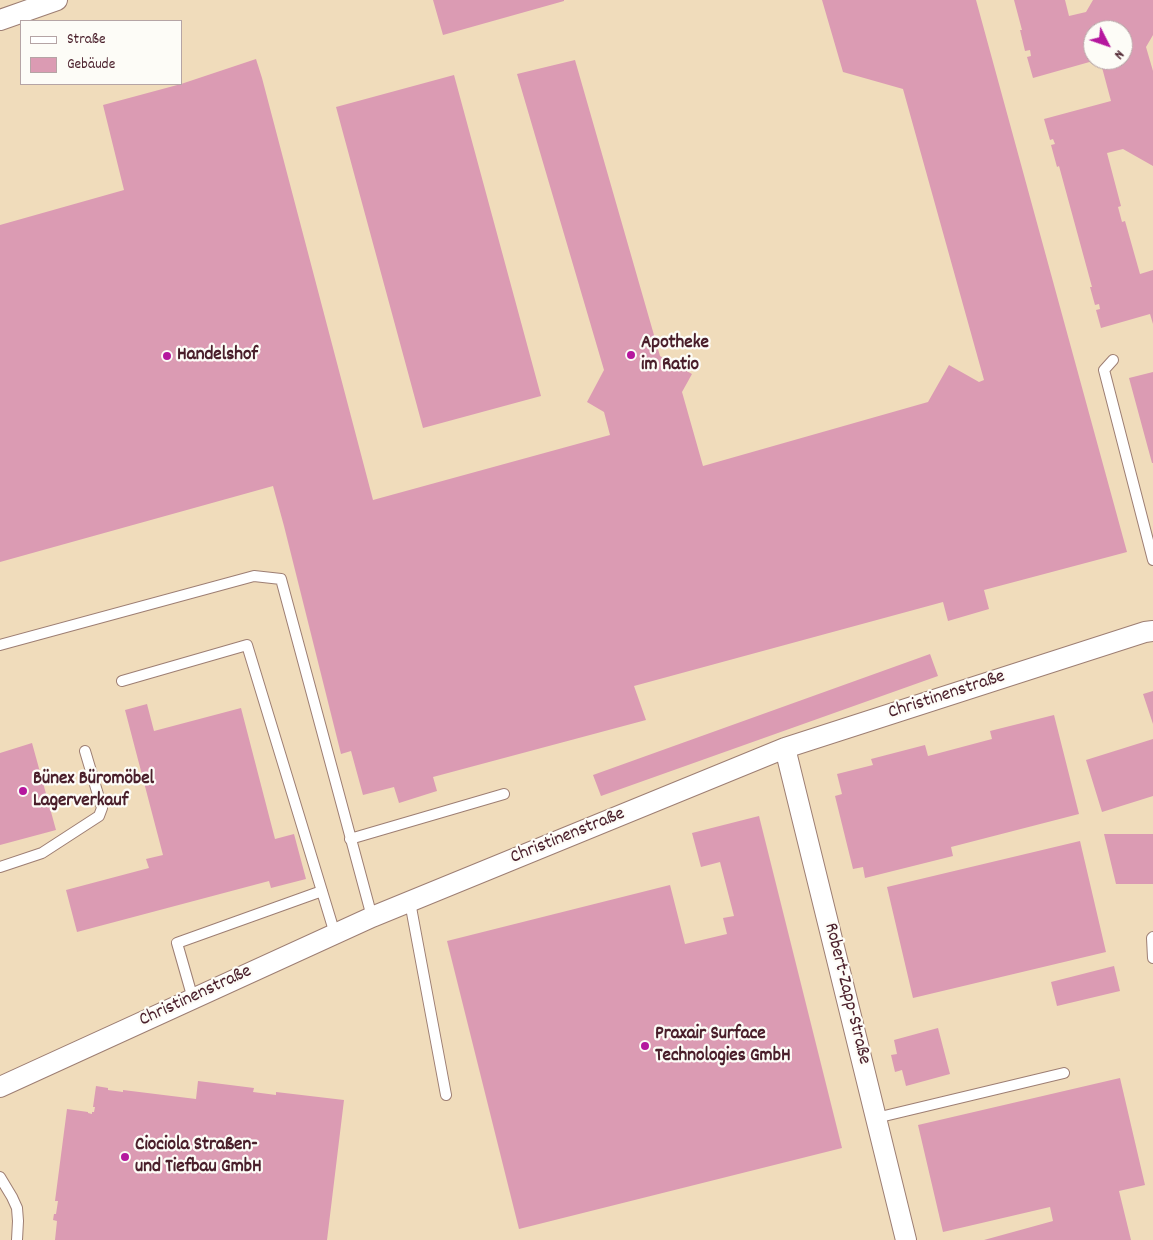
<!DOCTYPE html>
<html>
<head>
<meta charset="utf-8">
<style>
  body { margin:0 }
  #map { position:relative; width:1153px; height:1240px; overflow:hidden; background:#f0dcbb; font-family:Dekko,sans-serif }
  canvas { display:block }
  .legend { position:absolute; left:20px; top:20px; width:162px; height:65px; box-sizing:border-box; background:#fdfcf7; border:1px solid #b5a4a5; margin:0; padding:6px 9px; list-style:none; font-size:15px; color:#4a1f2b }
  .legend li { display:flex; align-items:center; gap:10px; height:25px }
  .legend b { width:25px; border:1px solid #b5a4a5 }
  .north { position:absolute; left:1083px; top:20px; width:50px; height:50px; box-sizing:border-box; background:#fdfcf7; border:1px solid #b5a4a5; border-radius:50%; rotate:131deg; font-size:14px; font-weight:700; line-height:20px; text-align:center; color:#4a1f2b }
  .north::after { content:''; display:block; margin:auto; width:18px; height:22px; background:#b5179e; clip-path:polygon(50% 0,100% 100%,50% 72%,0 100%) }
</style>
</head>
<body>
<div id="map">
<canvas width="1153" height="1240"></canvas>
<ul class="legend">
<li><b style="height:6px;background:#fff"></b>Straße</li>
<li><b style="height:14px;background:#db9bb3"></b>Gebäude</li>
</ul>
<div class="north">N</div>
</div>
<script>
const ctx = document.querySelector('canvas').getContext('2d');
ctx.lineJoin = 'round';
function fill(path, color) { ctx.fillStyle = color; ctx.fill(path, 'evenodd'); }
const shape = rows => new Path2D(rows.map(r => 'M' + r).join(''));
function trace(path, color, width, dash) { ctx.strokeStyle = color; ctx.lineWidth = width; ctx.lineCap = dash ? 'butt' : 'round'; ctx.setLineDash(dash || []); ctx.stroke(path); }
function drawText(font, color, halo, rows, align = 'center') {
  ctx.font = font + ' Dekko,sans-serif'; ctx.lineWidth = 4.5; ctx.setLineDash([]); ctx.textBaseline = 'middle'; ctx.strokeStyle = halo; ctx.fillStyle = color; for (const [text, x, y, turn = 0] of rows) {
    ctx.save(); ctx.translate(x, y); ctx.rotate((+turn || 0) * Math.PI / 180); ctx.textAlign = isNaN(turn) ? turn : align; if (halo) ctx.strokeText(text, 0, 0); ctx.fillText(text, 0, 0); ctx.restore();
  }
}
fill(shape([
  [433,0,564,0,564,1,443,35],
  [822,0,976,0,1127,552,984,590,989,609,948,621,943,602,634,686,646,720,433,777,437,791,399,803,394,787,363,795,351,751,341,754,284,526,273,486,0,562,0,225,124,190,103,105,181,84,256,59,262,78,373,500,610,435,604,412,587,402,604,370,517,74,575,60,660,356,692,374,682,392,703,466,928,402,949,365,979,382,984,380,903,89,843,72],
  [1014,0,1065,0,1069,16,1086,12,1093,0,1153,0,1153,35,1146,47,1153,71,1153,166,1123,149,1107,153,1121,206,1118,207,1122,222,1125,221,1140,274,1153,270,1153,324,1150,314,1101,328,1096,310,1100,309,1099,304,1095,305,1090,287,1092,287,1059,166,1057,167,1051,145,1055,144,1053,139,1050,140,1044,119,1111,101,1100,60,1123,60,1123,30,1093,30,1093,61,1033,78,1027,57,1031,56,1030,50,1025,51,1020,30,1022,30],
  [454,75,541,396,423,428,336,107],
  [1153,372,1153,463,1152,463,1129,378],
  [930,654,938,676,601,796,593,775],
  [1153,691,1153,724,1143,694],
  [147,704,154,731,241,708,275,839,294,834,306,879,271,888,269,881,77,932,66,890,149,868,146,859,163,855,125,710],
  [1054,715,1079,814,951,847,953,856,865,878,863,867,853,869,835,796,842,794,837,774,873,765,871,759,925,745,928,756,992,739,990,731],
  [1153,739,1153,796,1102,812,1086,760],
  [32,743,56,830,0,845,0,753],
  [759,816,842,1148,519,1229,447,941,670,885,685,944,727,934,723,918,734,916,720,862,701,867,692,833],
  [1104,834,1153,834,1153,884,1116,884],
  [1080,841,1106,952,913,998,887,887],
  [1114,966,1120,991,1057,1006,1051,982],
  [938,1028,950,1074,906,1086,902,1070,895,1072,891,1055,897,1054,894,1040],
  [1120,1078,1145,1185,1119,1191,1131,1240,984,1240,1053,1221,1050,1207,943,1232,918,1125],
  [198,1081,254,1088,253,1092,276,1095,276,1092,344,1100,327,1240,55,1240,57,1221,53,1220,54,1214,56,1214,58,1201,55,1201,67,1109,88,1112,88,1113,92,1114,92,1112,94,1112,95,1107,93,1107,96,1086,108,1088,108,1090,123,1092,123,1090,196,1099]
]), '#db9bb3');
const lane = shape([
  [1113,360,1104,370,1153,560],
  [0,645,254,576,281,579,372,917],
  [122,681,247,645,335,934],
  [350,839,504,794],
  [0,867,42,853,99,816,102,808,85,751],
  [410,902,446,1095],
  [1153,937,1152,938,1153,958],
  [193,999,177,943,322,891],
  [876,1118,1064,1073],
  [0,1177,12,1197,17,1208,18,1221,17,1240]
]);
const street = shape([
  [0,20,57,0],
  [785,748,906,1240],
  [0,1087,372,917,785,748,1145,632,1153,631]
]);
trace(lane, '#9d7e73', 12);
trace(street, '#9d7e73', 22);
trace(lane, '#fff', 10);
trace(street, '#fff', 20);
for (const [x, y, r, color] of [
  [631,355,5,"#b5179e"],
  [167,356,5,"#b5179e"],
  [23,791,5,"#b5179e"],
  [645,1046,5,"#b5179e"],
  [125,1157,5,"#b5179e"]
]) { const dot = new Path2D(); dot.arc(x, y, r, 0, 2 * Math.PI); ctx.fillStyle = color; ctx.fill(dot); trace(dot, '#fdfcf7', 2); }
drawText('bold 19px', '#4a1f2b', '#fdfcf7', [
  ["Apotheke",641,344],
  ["im Ratio",641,366],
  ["Handelshof",177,356],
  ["Bünex Büromöbel",33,780],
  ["Lagerverkauf",33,802],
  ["Praxair Surface",655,1035],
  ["Technologies GmbH",655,1057],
  ["Ciociola Straßen-",135,1146],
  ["und Tiefbau GmbH",135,1168]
], 'left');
drawText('19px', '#4a1f2b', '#fdfcf7', [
  ["Christinenstraße",947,696,-18],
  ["Christinenstraße",568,837,-22],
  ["Robert-Zapp-Straße",846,994,76],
  ["Christinenstraße",196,997,-25]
]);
</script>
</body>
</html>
